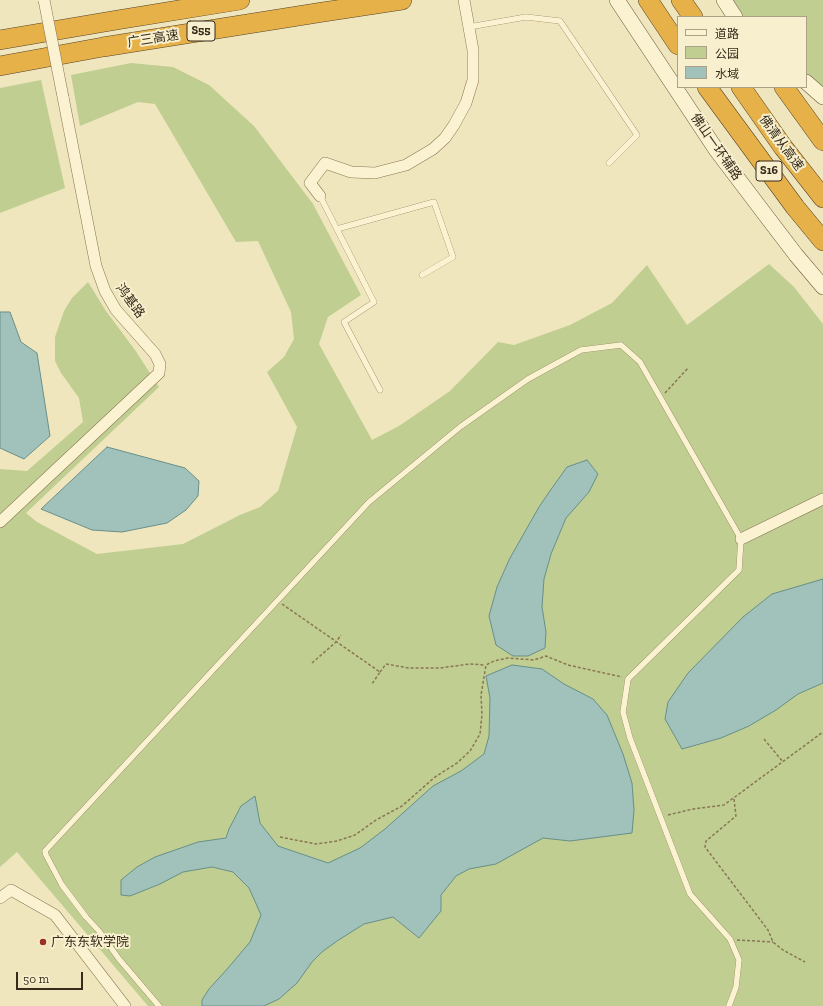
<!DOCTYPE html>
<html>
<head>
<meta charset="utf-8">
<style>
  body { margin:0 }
  #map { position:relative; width:823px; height:1006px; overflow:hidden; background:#f0e6bd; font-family:"Zilla Slab","Noto Sans SC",serif }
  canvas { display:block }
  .legend { position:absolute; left:677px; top:16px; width:130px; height:72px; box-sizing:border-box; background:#f7efcd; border:1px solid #aaa186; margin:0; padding:5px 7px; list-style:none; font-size:12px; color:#372b1b }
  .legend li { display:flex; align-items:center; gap:8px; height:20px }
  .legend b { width:20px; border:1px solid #aaa186 }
  .scale { position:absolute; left:16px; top:972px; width:67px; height:18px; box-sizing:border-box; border:2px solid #372b1b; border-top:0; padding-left:5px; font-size:12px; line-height:14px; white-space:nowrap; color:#372b1b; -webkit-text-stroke:3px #f7efcd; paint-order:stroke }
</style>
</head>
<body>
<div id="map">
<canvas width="823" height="1006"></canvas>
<ul class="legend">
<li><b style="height:5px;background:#faf2d0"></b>道路</li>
<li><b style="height:11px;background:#c0ce91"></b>公园</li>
<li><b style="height:11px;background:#a1c1bb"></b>水域</li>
</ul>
<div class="scale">50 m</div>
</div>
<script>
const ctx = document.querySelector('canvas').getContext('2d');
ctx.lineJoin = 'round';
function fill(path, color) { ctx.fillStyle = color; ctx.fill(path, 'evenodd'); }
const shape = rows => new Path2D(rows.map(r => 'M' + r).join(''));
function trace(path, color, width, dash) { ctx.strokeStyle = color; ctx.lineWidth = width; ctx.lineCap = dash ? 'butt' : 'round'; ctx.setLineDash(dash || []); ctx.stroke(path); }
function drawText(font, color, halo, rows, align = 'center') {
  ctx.font = font + ' "Zilla Slab","Noto Sans SC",serif'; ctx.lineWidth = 4; ctx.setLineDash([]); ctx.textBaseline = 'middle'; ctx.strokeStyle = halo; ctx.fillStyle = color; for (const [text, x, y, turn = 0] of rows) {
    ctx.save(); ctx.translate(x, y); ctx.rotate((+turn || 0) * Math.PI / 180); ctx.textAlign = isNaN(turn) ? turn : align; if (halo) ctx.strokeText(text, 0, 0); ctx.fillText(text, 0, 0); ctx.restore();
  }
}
fill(shape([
  [733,0,823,0,823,89,806,74,806,17,744,17],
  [131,63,173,67,209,85,254,126,313,204,361,295,328,317,319,344,372,440,399,426,450,391,498,342,514,345,570,325,612,303,647,265,687,325,769,264,794,287,823,324,823,1006,148,1006,17,852,0,867,0,469,27,471,83,422,79,398,61,373,55,361,55,337,64,311,72,298,88,282,106,311,135,350,159,387,26,513,37,522,97,554,183,544,240,515,260,507,278,491,297,427,267,372,284,357,294,339,291,312,258,241,236,242,155,104,138,102,80,126,71,75],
  [41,80,65,188,0,213,0,88]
]), '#c0ce91');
const water = shape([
  [0,312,10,312,21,342,37,353,50,436,24,459,0,448,0,312],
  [107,447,185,468,199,481,198,496,186,510,167,523,122,532,92,530,41,509,107,447],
  [587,460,598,474,589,492,566,518,551,554,544,579,542,607,546,632,545,648,528,656,513,656,496,645,489,616,497,587,510,558,539,507,552,488,567,467,587,460],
  [823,579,823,683,798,694,776,710,749,726,721,738,682,749,665,719,668,702,688,673,743,617,772,594,823,579],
  [512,665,542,669,564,684,593,699,607,715,623,754,632,783,634,810,632,833,570,841,543,838,496,864,469,869,456,876,441,895,441,911,419,938,393,917,364,924,337,941,322,952,312,962,297,983,279,999,264,1006,202,1006,202,1000,209,989,228,968,250,942,261,915,249,888,233,872,212,867,183,872,160,884,130,896,121,895,121,880,137,867,155,857,198,842,226,838,229,829,241,806,255,796,260,823,278,846,328,863,360,848,385,829,433,786,461,771,484,754,489,736,490,698,486,676,512,665]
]);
fill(water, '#a1c1bb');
trace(water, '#688f89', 1);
const lane = shape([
  [469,27,526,17,560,21,637,135,609,163],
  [320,196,374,302,344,322,380,390],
  [337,229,434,202,453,257,422,275],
  [159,1006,119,959,99,931,86,917,62,885,46,855,45,851,369,502,460,427,528,379,581,350,621,345,640,362,741,539,739,570,628,679,623,712,630,738,690,894,730,939,739,960,736,987,729,1006]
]);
const street = shape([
  [320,196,310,183,325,163,351,172,375,173,406,165,433,149,445,138,454,125,466,103,473,80,473,50,464,0],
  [0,522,159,373,160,364,155,354,116,310,105,291,96,266,63,97],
  [741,539,823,499],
  [0,898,11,890,55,915,125,1006]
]);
const secondary = shape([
  [617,0,717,151,767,217,796,255,823,287],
  [724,0,735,17],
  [806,82,823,97]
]);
const highway = shape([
  [648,0,678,45],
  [681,0,693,17],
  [0,40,117,20,240,0],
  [0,66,103,47,323,12,402,0],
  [707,87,795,207,823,241],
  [741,87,783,147,823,198],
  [784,87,823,141]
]);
trace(lane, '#887655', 6);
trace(street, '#887655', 12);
trace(secondary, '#6a5739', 16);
trace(highway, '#55432a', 20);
trace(shape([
  [665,393,688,368],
  [282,604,380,672,372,684],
  [312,663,336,642,341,635],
  [380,672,386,664,409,668,440,668,470,664,485,665],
  [764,739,783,762],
  [734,799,736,816,706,841,705,847,768,930,773,942,783,950,805,962],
  [668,815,693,809,724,805,823,732],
  [280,837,316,844,337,841,355,835,376,820,402,806,435,777,457,763,470,751,480,734,482,715,481,695,486,665,494,661,508,658,534,660,546,656,568,665,622,677],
  [737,940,773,942]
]), '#887655', 1.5, [3, 2]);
trace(lane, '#faf2d0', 5.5);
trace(street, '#faf2d0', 11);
trace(secondary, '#faf2d0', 15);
trace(highway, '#e5b148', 19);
const streetBridge = shape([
  [44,0,63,97]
]);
trace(streetBridge, '#887655', 12, []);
trace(streetBridge, '#faf2d0', 11);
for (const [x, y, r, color] of [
  [43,942,4,"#9a2f23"]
]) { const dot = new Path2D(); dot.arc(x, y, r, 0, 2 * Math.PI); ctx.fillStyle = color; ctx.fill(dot); trace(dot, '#f7efcd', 1.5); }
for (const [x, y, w] of [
  [201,31,28],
  [769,171,26]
]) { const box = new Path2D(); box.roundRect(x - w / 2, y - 10, w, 20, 3); ctx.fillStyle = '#f7efcd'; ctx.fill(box); trace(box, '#372b1b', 1); }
drawText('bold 12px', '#372b1b', null, [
  ["S55",201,31],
  ["S16",769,171]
]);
drawText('13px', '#372b1b', '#f7efcd', [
  ["广三高速",153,39,-9],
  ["佛清从高速",781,143,54],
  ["佛山一环辅路",716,147,55],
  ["鸿基路",130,301,54]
]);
drawText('13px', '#372b1b', '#f7efcd', [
  ["广东东软学院",51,942]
], 'left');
</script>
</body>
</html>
